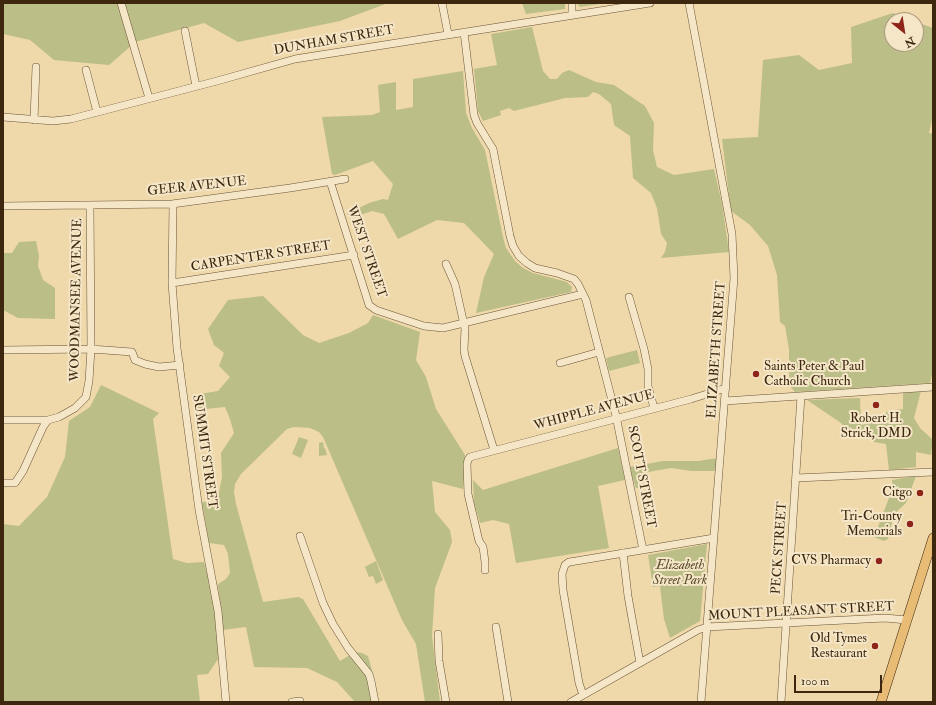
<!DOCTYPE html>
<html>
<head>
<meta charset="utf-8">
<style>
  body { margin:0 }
  #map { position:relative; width:936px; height:705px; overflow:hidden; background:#efd8aa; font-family:"IM FELL Double Pica",serif }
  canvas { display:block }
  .frame { position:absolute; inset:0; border:4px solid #3d280f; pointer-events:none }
  .north { position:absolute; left:884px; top:12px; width:40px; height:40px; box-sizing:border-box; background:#f5e6c8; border:1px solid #ab9a7e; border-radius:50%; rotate:150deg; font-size:11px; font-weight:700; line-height:16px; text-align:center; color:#3d280f }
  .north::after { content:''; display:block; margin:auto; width:14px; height:18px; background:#8f2418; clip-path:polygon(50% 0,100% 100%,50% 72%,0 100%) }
  .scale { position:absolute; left:794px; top:675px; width:88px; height:18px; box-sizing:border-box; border:2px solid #3d280f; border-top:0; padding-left:5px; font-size:12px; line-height:14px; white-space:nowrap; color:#3d280f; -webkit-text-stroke:3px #f5e6c8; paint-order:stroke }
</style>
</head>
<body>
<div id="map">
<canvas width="936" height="705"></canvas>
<div class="frame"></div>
<div class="north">N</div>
<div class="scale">100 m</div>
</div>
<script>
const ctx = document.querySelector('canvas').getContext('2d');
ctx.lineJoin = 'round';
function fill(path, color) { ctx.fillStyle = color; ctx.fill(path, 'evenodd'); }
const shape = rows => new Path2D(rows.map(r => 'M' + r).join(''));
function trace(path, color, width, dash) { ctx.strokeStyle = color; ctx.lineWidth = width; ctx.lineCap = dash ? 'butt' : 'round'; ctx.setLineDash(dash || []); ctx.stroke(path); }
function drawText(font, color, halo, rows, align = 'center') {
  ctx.font = font + ' "IM FELL Double Pica",serif'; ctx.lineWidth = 4; ctx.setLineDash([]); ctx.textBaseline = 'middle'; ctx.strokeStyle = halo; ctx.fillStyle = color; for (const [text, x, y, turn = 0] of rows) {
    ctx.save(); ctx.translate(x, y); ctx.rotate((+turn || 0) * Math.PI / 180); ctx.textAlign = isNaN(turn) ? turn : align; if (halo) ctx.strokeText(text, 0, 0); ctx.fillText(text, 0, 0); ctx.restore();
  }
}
fill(shape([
  [3,3,117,3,132,45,109,65,54,60,30,40,3,34],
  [125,3,388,3,340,21,238,42,204,23,135,42],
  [522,3,565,3,565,9,526,14],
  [577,3,606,3,580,7],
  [893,13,911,20,892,20,892,44,916,44,916,22,933,28,933,116,929,133,933,134,933,371,930,383,795,392,790,386,789,371,789,349,785,326,780,322,777,275,768,246,750,225,731,211,722,139,758,137,763,60,799,55,819,70,852,63,851,27],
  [532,27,543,71,550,79,557,79,562,73,569,70,596,82,614,85,645,106,654,123,653,150,657,167,674,175,714,169,722,204,729,252,661,258,665,252,667,243,661,234,657,208,651,193,633,178,630,136,614,125,611,104,599,94,593,92,588,97,565,98,514,111,509,108,500,111,501,115,483,121,478,111,474,69,497,65,491,34],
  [463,71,466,113,472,128,485,150,503,237,506,248,515,261,523,268,533,273,567,282,572,287,571,292,476,313,484,277,494,254,464,223,437,220,398,239,384,214,372,211,354,217,347,214,369,203,383,199,388,200,393,184,373,161,335,175,332,174,322,117,372,115,380,112,378,85,396,82,396,110,413,107,413,79],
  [36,241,39,256,38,266,43,280,55,288,55,319,18,318,3,310,3,253,12,253,19,242],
  [263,296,303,335,319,343,349,333,368,323,373,315,420,332,416,360,426,377,436,409,465,455,463,489,432,481,435,512,450,530,452,542,435,588,432,636,440,702,425,702,416,644,402,620,323,437,319,432,310,428,294,427,287,429,241,474,235,484,234,492,236,504,263,602,298,597,303,599,340,661,355,652,362,653,368,656,374,678,378,702,355,702,337,682,307,668,254,667,246,627,222,630,218,584,226,579,230,573,228,554,224,545,209,543,202,502,217,502,222,477,221,453,234,433,230,419,225,407,196,410,194,395,218,391,230,377,219,366,224,353,214,345,208,329,228,300],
  [637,350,640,363,609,371,606,358],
  [101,385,159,413,153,419,173,559,187,563,204,562,215,603,220,656,208,674,197,675,200,702,3,702,3,524,19,526,47,497,65,457,69,421,90,407],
  [921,391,914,418,920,428,933,440,931,455,916,452,916,467,889,470,886,444,874,442,860,432,846,430,841,423,807,400,860,398,861,425,867,424,867,418,879,417,879,422,883,422,884,414,888,411,903,409,903,393],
  [299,437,308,440,301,458,292,454],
  [323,442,324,448,325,448,327,455,319,456,319,443],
  [618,448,625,480,598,486,609,548,516,563,509,524,493,520,480,523,474,502,473,480,483,490],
  [717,458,716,471,692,471,671,468,637,474,639,488,636,488,629,467,663,461,699,461],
  [916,476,906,503,894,514,888,539,884,541,871,536,876,532,889,498,893,493,892,480],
  [707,544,700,621,670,638,664,619,660,586,653,587,648,555],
  [376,561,383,580,376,584,373,576,369,577,365,567]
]), '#bbbe87');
const minor = shape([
  [121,3,149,98],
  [442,3,448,34],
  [689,3,732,234,734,278,701,702],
  [572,15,572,3],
  [185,31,196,86],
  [464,32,474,115,477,123,493,149,510,236,513,246,519,256,527,263,535,268,557,273,574,279,578,284,586,300,616,416,643,550],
  [86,70,97,112],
  [3,117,53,121,71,119,217,81,295,59,650,3],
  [34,120,36,67],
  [330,181,369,305,376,310,424,326,443,328,583,294],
  [173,204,172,283,177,348,199,510,218,611,226,702],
  [3,206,172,204,290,188,345,179],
  [446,264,455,284,465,329,464,350,465,356,494,450],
  [172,283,354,255],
  [629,297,644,349,648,369,648,386,654,408],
  [3,350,91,349,132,352,135,360,145,364,159,367,180,365],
  [560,363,599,352],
  [725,401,933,387],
  [3,420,48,420],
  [796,478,933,472],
  [3,483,15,483,23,471,43,427,48,420,59,417,75,408,86,397,89,381,91,349,90,206],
  [300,536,323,603,333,624,348,648,369,674,371,681,375,702],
  [623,553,628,596,640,663],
  [485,570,485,562,483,547,479,541,468,494,467,464,468,460,470,457,691,399,726,388],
  [496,627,508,702],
  [438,634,439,661,446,702],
  [583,695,579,683,563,590,562,574,565,565,569,562,576,561,714,538],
  [292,702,300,701,300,702],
  [571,702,698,630,707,627,885,618,907,620],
  [781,702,801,396]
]);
const major = shape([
  [881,702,933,538]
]);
trace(minor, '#6a5436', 8);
trace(major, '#3d280f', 10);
trace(minor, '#f5e6c8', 7);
trace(major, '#e8bc75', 9);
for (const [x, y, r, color] of [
  [756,374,4,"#8f2418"],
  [876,405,4,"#8f2418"],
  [920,493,4,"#8f2418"],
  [910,524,4,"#8f2418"],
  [879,561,4,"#8f2418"],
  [875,646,4,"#8f2418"]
]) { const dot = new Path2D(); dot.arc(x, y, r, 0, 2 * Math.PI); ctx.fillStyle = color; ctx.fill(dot); trace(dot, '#f5e6c8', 1.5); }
drawText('13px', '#3d280f', '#f5e6c8', [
  ["DUNHAM STREET",334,41,-10],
  ["GEER AVENUE",197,187,-6],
  ["WEST STREET",366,252,71],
  ["CARPENTER STREET",261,257,-9],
  ["WOODMANSEE AVENUE",77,300,-89],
  ["ELIZABETH STREET",717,350,-86],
  ["WHIPPLE AVENUE",594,411,-15],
  ["SUMMIT STREET",204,452,82],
  ["SCOTT STREET",641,477,79],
  ["PECK STREET",780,548,-86],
  ["MOUNT PLEASANT STREET",801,612,-3]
]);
drawText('13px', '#3d280f', '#f5e6c8', [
  ["Saints Peter & Paul",764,367,"left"],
  ["Catholic Church",764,382,"left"],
  ["Robert H.",876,419,"center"],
  ["Strick, DMD",876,434,"center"],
  ["Citgo",912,493],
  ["Tri-County",902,517],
  ["Memorials",902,532],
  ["CVS Pharmacy",871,561],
  ["Old Tymes",867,639],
  ["Restaurant",867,654]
], 'right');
drawText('italic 13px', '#5c4e2d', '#f5e6c8', [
  ["Elizabeth",680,566],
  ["Street Park",680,581]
]);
</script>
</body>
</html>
